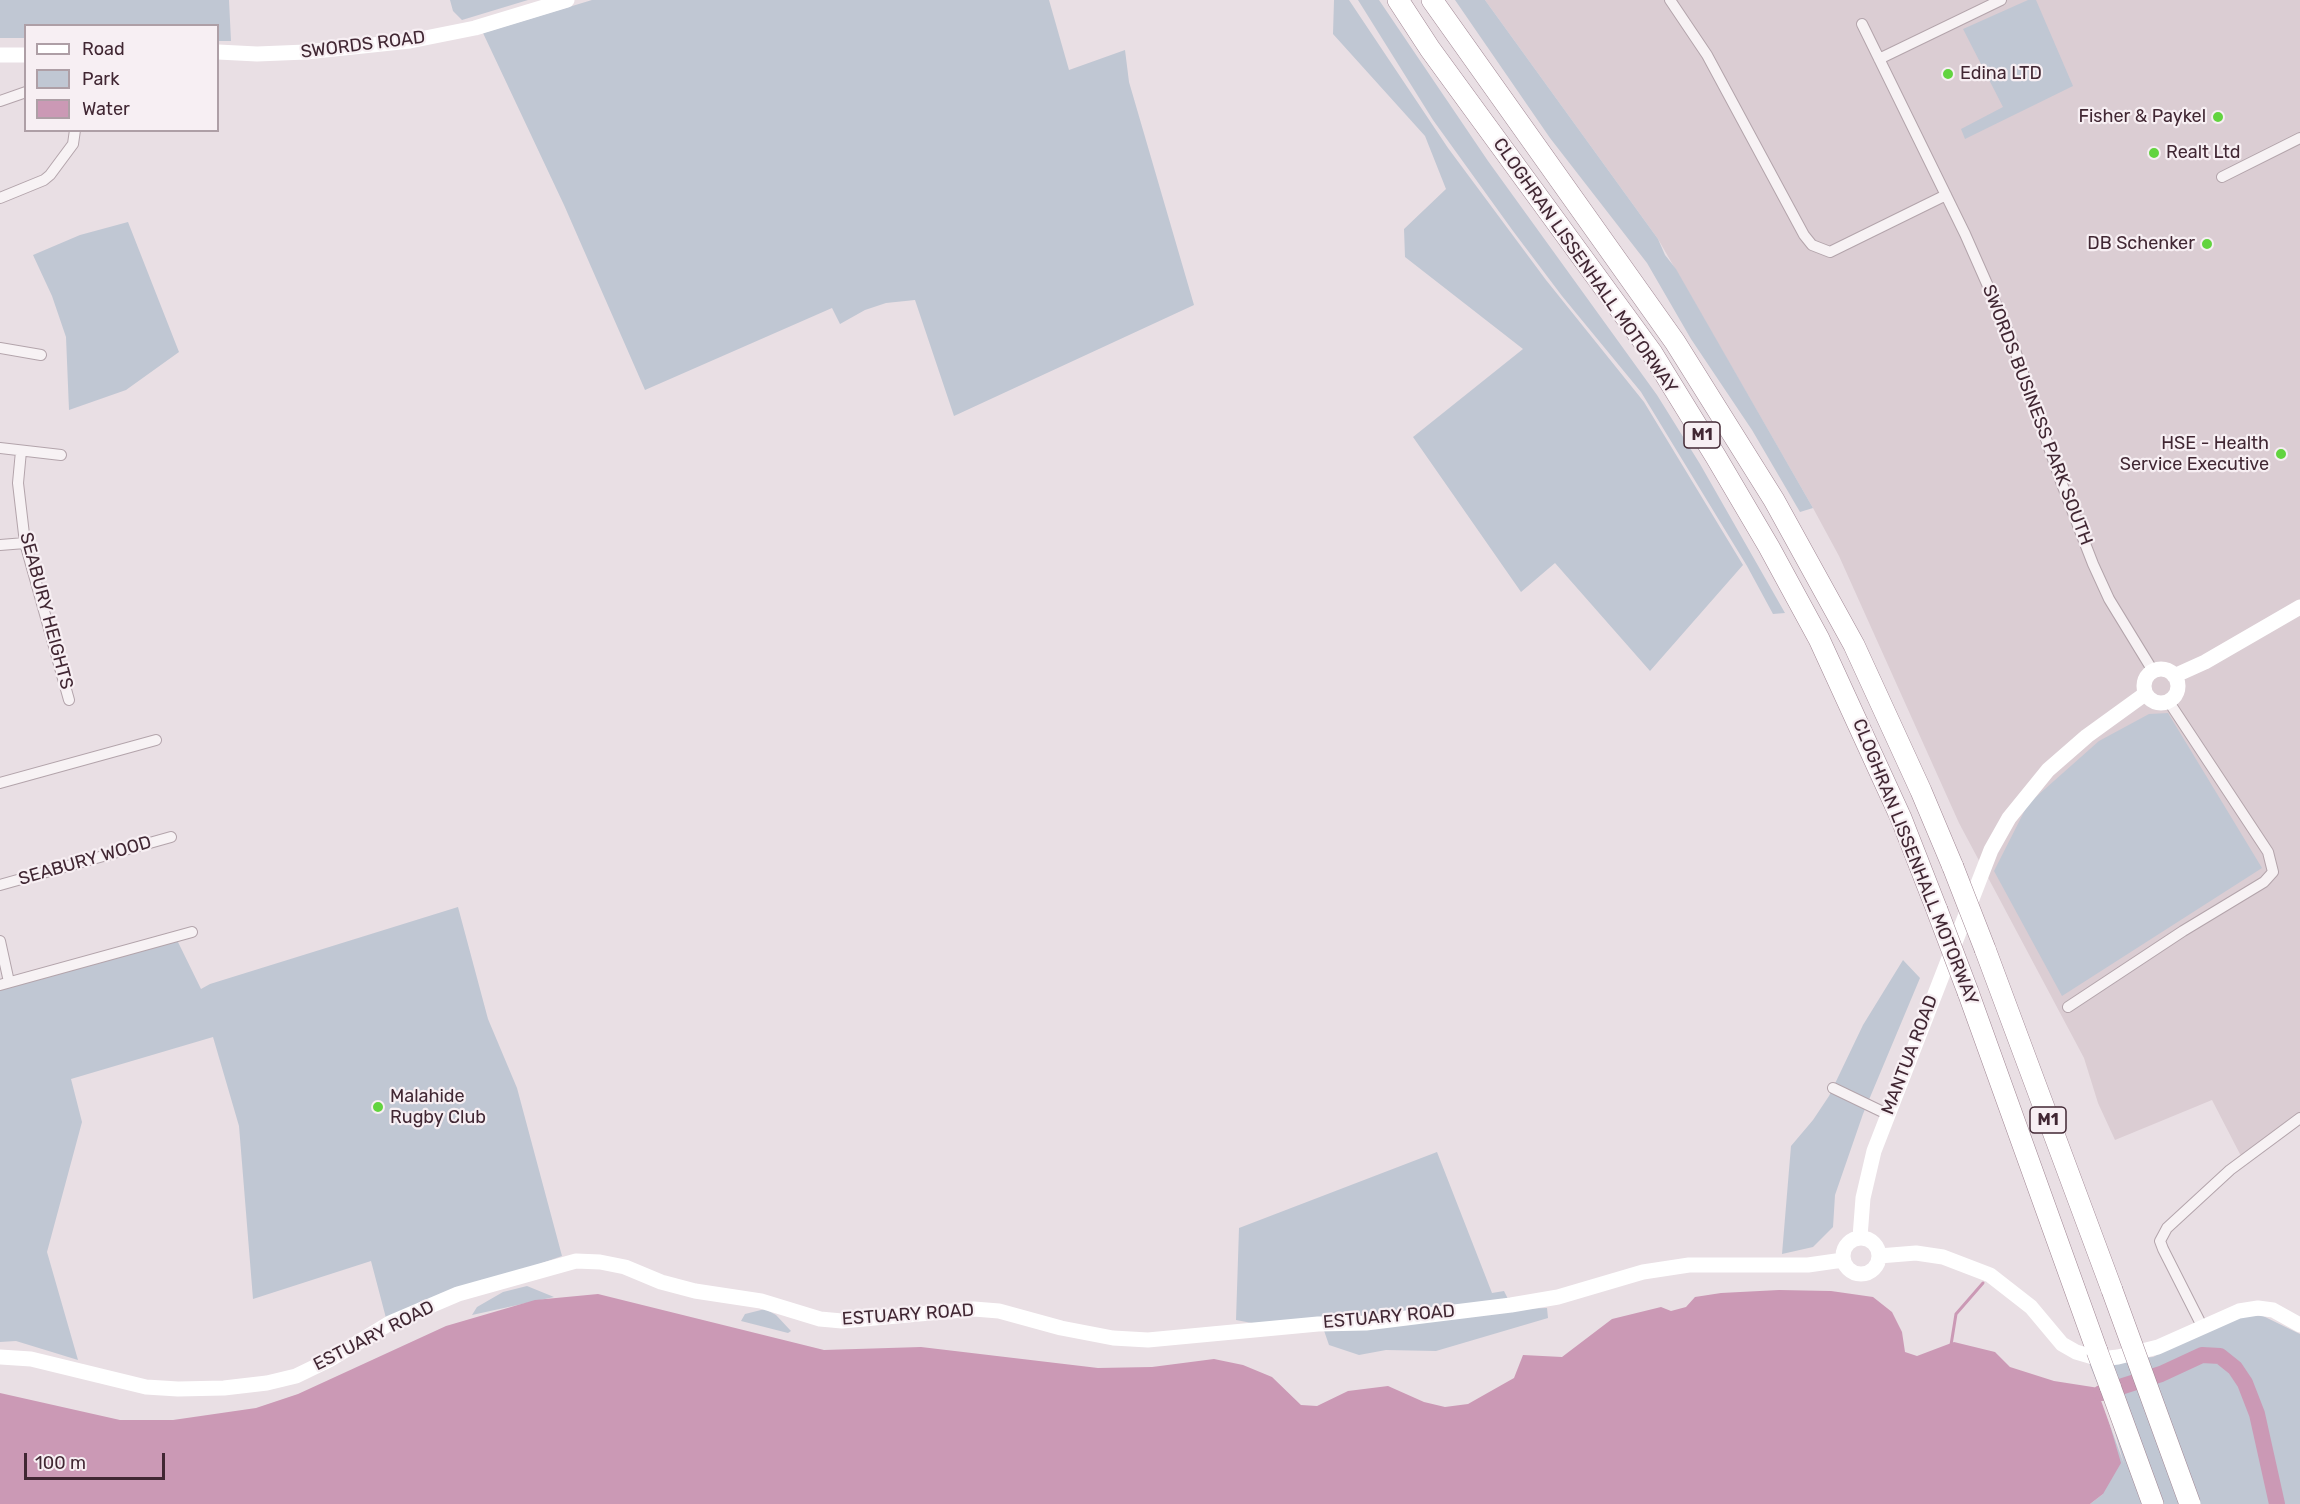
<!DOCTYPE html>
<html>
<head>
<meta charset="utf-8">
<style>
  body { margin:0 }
  #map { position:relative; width:2300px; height:1504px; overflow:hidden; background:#e9dfe4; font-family:Rubik,sans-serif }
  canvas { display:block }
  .legend { position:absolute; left:24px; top:24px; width:195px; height:108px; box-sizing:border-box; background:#f7eff3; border:2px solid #ae9fa6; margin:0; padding:8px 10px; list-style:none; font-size:18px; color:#412733 }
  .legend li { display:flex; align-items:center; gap:12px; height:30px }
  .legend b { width:30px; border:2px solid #ae9fa6 }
  .scale { position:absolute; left:24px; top:1453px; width:141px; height:27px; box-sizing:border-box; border:3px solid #412733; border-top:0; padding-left:8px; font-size:18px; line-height:21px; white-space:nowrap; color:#412733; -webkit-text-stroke:4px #f7eff3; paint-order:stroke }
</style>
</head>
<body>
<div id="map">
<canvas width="2300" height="1504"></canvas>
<ul class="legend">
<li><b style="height:8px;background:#fff"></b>Road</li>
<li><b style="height:16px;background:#c0c7d3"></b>Park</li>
<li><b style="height:16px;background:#cb99b5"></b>Water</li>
</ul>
<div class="scale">100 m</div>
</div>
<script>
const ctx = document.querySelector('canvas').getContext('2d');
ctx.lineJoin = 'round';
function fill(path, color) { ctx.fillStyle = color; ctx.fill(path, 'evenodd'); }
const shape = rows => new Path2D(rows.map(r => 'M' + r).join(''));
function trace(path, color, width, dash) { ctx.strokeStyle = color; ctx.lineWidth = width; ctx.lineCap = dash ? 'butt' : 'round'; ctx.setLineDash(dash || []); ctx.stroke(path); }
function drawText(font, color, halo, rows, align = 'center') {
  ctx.font = font + ' Rubik,sans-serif'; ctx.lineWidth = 4.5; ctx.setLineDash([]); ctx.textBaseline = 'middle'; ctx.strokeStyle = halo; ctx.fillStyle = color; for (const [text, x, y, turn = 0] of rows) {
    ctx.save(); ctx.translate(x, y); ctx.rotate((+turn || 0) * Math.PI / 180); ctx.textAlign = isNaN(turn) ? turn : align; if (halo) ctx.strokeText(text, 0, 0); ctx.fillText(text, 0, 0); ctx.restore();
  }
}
fill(shape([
  [1485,0,2300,0,2300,1114,2241,1156,2212,1100,2115,1140,2098,1103,2084,1058,1959,823,1839,556,1813,508,1658,239]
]), '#dbcdd3');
fill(shape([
  [0,0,229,0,231,41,218,41,218,26,26,26,25,38,0,38],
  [450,0,528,0,462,20,453,11],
  [592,0,1049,0,1069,70,1125,50,1129,82,1194,305,954,416,915,300,886,303,865,310,840,324,832,308,645,390,564,205,483,33],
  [1334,0,1349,0,1448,148,1546,280,1644,402,1743,565,1650,671,1555,563,1521,592,1413,437,1523,349,1405,257,1404,229,1446,189,1425,136,1333,34],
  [1358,0,1379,0,1488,161,1657,395,1700,464,1785,613,1773,614,1747,566,1641,392,1562,296,1513,231,1433,120],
  [1455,0,1485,0,1658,239,1665,255,1676,269,1813,508,1800,512,1752,430,1691,339,1647,263,1550,138],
  [2028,0,2036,0,2073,86,1965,139,1961,129,2003,107,1963,29],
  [128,222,179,352,126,390,69,410,66,337,52,296,33,255,80,235],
  [2168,713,2262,868,2062,996,1994,871,2028,804,2099,741,2149,714],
  [458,907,488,1019,517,1088,562,1256,386,1318,371,1261,253,1299,239,1126,213,1037,71,1079,82,1122,47,1252,78,1360,16,1341,0,1342,0,988,177,940,201,989,210,984],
  [1903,960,1920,978,1863,1114,1835,1195,1833,1227,1813,1247,1782,1254,1791,1146,1813,1120,1829,1096,1863,1025],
  [1437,1152,1492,1293,1504,1291,1513,1309,1547,1308,1548,1318,1436,1351,1386,1350,1359,1355,1329,1345,1320,1319,1257,1324,1236,1320,1239,1228],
  [527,1286,554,1297,472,1315,477,1307,503,1292],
  [765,1309,776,1315,791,1331,788,1333,741,1321,745,1314],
  [2244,1316,2263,1316,2300,1334,2300,1504,2090,1504,2103,1494,2099,1388,2089,1363,2153,1357,2216,1326]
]), '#c0c7d3');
fill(shape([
  [1779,1290,1831,1291,1873,1297,1892,1312,1902,1332,1905,1352,1917,1356,1954,1342,1995,1352,2010,1367,2054,1381,2099,1388,2121,1463,2103,1494,2090,1504,0,1504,0,1393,120,1420,173,1420,256,1408,298,1394,446,1326,535,1300,598,1294,824,1350,921,1347,1098,1368,1152,1367,1214,1359,1243,1365,1272,1377,1301,1405,1317,1406,1348,1391,1388,1386,1424,1402,1445,1407,1468,1404,1514,1378,1523,1355,1562,1357,1612,1319,1661,1307,1671,1311,1686,1307,1695,1297,1721,1293]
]), '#cb99b5');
fill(shape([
  [2095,1384,2102,1387,2124,1464]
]), '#e9dfe4');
trace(shape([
  [1951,1345,1956,1314,1983,1283]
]), '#cb99b5', 3);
trace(shape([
  [2101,1393,2161,1374,2202,1355,2220,1356,2235,1368,2245,1383,2257,1414,2277,1504]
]), '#cb99b5', 16);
const street = shape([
  [1670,0,1707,55,1804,235,1812,245,1830,252,1946,195],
  [1862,24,1965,234,2010,336,2060,479,2093,564,2109,599,2153,671],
  [1879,59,2001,0],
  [0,101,26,92],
  [2222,177,2300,138],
  [0,198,44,180,50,175,73,144,75,130],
  [0,348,41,355],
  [0,448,61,455],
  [21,451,18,483,25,543,69,700],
  [0,545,25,543],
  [0,783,156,740],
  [0,885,171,837],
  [0,941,9,982],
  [0,985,192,932],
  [2068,1007,2183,931,2264,882,2273,872,2268,852,2169,702],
  [1833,1088,1887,1114],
  [2202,1326,2163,1249,2160,1241,2167,1228,2230,1170,2300,1118]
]);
const highway = shape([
  [1398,0,1430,49,1652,353,1716,457,1769,547,1819,639,1901,818,1937,910],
  [1432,0,1675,342,1774,500,1854,645,1921,791,1953,867],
  [1985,949,2112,1290],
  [1968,992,2097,1351],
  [2110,1386,2153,1504]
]);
trace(street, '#b3a4ab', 12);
trace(highway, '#a08693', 22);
trace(street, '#f7f2f4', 10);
trace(shape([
  [218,52,257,54,306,52,410,41,475,28,567,0],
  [0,55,26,55],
  '2144 686a17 17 0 1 1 34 0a17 17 0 1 1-34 0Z',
  [2174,676,2205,662,2300,607],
  [1860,1237,1863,1198,1874,1151,1991,850,2009,818,2048,770,2087,736,2145,694],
  '1843 1256a18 18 0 1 1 36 0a18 18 0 1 1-36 0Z',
  [1879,1256,1916,1253,1943,1257,1990,1275,2031,1307,2062,1344,2076,1352,2100,1359,2118,1357,2158,1347,2239,1311,2258,1308,2273,1310,2300,1325],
  [0,1357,31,1359,146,1387,178,1389,224,1388,267,1383,296,1376,329,1360,390,1323,458,1294,576,1261,600,1262,625,1267,661,1282,695,1291,761,1301,820,1319,842,1321,974,1309,999,1311,1061,1328,1113,1338,1148,1340,1318,1324,1366,1323,1511,1305,1558,1297,1643,1272,1689,1265,1808,1265,1843,1260]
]), '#fff', 15);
trace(highway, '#fff', 21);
const highwayBridge = shape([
  [1953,867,1985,949],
  [1937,910,1968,992],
  [2112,1290,2190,1504],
  [2097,1351,2110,1386]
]);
trace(highwayBridge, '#a08693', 22, []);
trace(highwayBridge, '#fff', 21);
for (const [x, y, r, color] of [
  [1948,74,6,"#62d43f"],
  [2218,117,6,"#62d43f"],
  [2154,153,6,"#62d43f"],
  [2207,244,6,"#62d43f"],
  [2281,454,6,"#62d43f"],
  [378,1107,6,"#62d43f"]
]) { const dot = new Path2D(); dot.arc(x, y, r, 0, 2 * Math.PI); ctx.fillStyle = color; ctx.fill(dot); trace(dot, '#f7eff3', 2); }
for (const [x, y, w] of [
  [1702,435,36],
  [2048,1120,36]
]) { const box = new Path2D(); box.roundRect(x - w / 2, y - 13, w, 26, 4.5); ctx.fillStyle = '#f7eff3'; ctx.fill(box); trace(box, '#412733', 1.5); }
drawText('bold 16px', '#412733', null, [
  ["M1",1702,435],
  ["M1",2048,1120]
]);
drawText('18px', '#412733', '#f7eff3', [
  ["SWORDS ROAD",363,45,-7],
  ["CLOGHRAN LISSENHALL MOTORWAY",1585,266,55],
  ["SWORDS BUSINESS PARK SOUTH",2037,415,69],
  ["SEABURY HEIGHTS",46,611,75],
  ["SEABURY WOOD",85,861,-16],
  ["CLOGHRAN LISSENHALL MOTORWAY",1915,862,68],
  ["MANTUA ROAD",1910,1055,-69],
  ["ESTUARY ROAD",908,1315,-4],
  ["ESTUARY ROAD",1389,1317,-5],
  ["ESTUARY ROAD",374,1336,-27]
]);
drawText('18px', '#412733', '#f7eff3', [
  ["Edina LTD",1960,74],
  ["Fisher & Paykel",2206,117,"right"],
  ["Realt Ltd",2166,153],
  ["DB Schenker",2195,244,"right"],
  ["HSE - Health",2269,444,"right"],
  ["Service Executive",2269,465,"right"],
  ["Malahide",390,1097],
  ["Rugby Club",390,1118]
], 'left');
</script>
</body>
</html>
